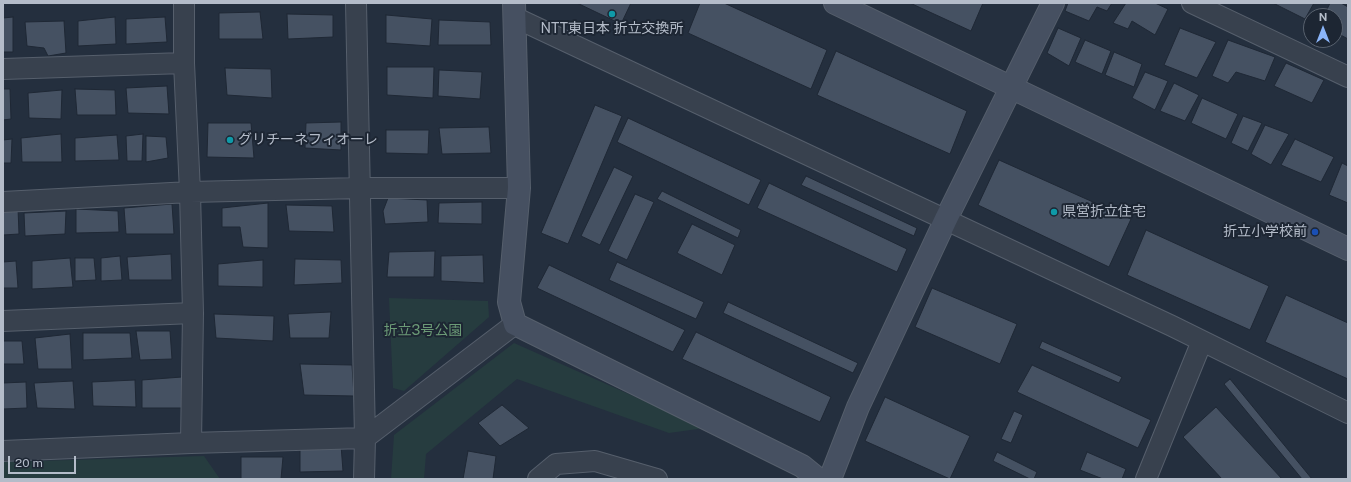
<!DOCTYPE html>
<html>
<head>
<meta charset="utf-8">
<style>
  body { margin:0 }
  #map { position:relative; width:1351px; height:482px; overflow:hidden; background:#242f3e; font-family:"Public Sans",sans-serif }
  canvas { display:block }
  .frame { position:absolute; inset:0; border:4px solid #b4bcc9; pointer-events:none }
  .north { position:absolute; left:1303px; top:8px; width:40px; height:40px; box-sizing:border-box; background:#1d2633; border:1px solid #59626f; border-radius:50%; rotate:0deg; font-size:11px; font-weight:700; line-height:16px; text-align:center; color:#b4bcc9 }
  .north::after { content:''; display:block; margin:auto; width:14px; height:18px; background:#8ab4f8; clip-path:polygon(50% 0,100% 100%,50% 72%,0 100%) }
  .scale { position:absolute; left:8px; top:456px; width:68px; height:18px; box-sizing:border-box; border:2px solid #b4bcc9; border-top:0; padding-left:5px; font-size:12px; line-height:14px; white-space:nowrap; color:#b4bcc9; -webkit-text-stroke:3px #1d2633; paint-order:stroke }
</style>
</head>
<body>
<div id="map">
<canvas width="1351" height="482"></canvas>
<div class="frame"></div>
<div class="north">N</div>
<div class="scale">20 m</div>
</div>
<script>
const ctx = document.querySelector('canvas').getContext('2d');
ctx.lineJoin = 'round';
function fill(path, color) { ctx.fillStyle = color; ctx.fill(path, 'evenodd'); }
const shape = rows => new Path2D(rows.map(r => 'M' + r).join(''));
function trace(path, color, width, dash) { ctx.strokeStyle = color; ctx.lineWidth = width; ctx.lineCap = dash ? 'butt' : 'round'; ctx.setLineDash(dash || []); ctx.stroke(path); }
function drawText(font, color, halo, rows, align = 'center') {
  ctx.font = font + ' "Public Sans","Noto Sans JP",sans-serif'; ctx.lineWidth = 4; ctx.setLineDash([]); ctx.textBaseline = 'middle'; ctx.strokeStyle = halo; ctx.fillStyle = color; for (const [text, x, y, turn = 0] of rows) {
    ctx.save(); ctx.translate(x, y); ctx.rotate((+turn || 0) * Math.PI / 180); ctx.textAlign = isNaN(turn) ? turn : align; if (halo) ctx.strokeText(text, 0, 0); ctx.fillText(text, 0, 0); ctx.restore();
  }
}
fill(shape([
  [389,298,488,301,489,317,404,391,393,388],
  [514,343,705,428,669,433,517,379,426,454,424,479,391,479,394,435],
  [204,456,220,479,3,479,3,462]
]), '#263c3f');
const building = shape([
  [577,3,631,3,621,24,577,3],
  [700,3,724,3,827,50,811,89,688,33,700,3],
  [910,3,983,3,971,31,910,3],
  [1068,3,1112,3,1107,11,1097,7,1089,21,1065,11,1068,3],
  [1126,3,1155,3,1168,9,1155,35,1132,21,1128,29,1113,23,1126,3],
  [1273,3,1314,3,1305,19,1273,3],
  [1330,3,1341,3,1348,7,1348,39,1335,32,1335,16,1324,16,1330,3],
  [260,12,263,39,219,39,219,13,260,12],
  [287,14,333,15,333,37,288,39,287,14],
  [386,15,432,19,430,46,386,43,386,15],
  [13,17,13,52,3,52,3,18,13,17],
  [115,17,116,44,78,46,78,21,115,17],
  [165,17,167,42,126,44,126,19,165,17],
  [439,20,490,22,491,45,438,45,439,20],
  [64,21,66,53,48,56,44,48,27,46,25,22,64,21],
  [1058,28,1081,38,1069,66,1047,53,1058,28],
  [1180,28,1216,42,1197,78,1164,65,1180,28],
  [1085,40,1111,51,1102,74,1075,62,1085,40],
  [1228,40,1275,57,1265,81,1236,72,1228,83,1212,76,1228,40],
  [836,51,967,111,950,154,817,95,836,51],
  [1114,52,1142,64,1134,87,1105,75,1114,52],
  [1286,63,1324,80,1312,103,1274,86,1286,63],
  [387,67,434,67,433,98,387,95,387,67],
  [225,68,271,69,272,98,227,95,225,68],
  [439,70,482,72,480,99,438,96,439,70],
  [1145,72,1168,81,1155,110,1132,98,1145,72],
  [1174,83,1199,95,1185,121,1160,111,1174,83],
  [167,86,169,114,128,113,126,88,167,86],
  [3,89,10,89,11,119,3,120,3,89],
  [75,89,115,90,116,115,77,115,75,89],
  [62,90,61,119,29,118,28,93,62,90],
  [1202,98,1238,114,1226,139,1191,123,1202,98],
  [595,105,622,116,568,244,541,233,595,105],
  [1243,116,1262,123,1248,151,1231,143,1243,116],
  [628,118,761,180,749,205,617,142,628,118],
  [341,122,341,150,305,148,306,123,341,122],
  [208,123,251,123,254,158,207,157,208,123],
  [1265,125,1289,134,1271,165,1251,154,1265,125],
  [489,127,491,153,442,154,439,128,489,127],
  [386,130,429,130,428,154,386,153,386,130],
  [61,134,62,162,22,162,21,138,61,134],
  [143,134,142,161,127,161,126,136,143,134],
  [117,135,119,160,75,161,75,138,117,135],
  [146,136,166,137,168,158,146,162,146,136],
  [12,139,11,163,3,163,3,140,12,139],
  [1295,139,1334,157,1321,182,1281,165,1295,139],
  [999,160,1131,219,1109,267,978,205,999,160],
  [1342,163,1348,166,1348,203,1329,195,1342,163],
  [614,167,633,176,600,245,581,236,614,167],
  [806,176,917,228,914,236,801,185,806,176],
  [769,183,907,249,897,272,757,208,769,183],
  [662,191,741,230,738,238,657,199,662,191],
  [635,194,654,202,627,260,608,251,635,194],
  [388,198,427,200,428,222,385,224,383,211,388,198],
  [482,202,482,224,438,223,439,203,482,202],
  [268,203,268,248,243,247,240,227,222,227,222,208,268,203],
  [172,204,174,234,126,234,124,208,172,204],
  [286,205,332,206,334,232,289,231,286,205],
  [18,208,19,234,3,235,3,209,18,208],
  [76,209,118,211,119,232,76,233,76,209],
  [66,211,65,234,25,236,24,213,66,211],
  [692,224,735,245,722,275,677,253,692,224],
  [1146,230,1269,286,1250,330,1127,275,1146,230],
  [435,251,434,277,387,277,389,252,435,251],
  [171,254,172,280,129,280,127,257,171,254],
  [483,255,484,283,441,281,441,256,483,255],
  [120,256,122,280,101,281,101,258,120,256],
  [70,258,73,287,32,289,32,261,70,258],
  [75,258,94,258,96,280,75,281,75,258],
  [295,259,341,260,342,283,294,285,295,259],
  [263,260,263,287,218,286,218,264,263,260],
  [16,261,18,288,3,288,3,262,16,261],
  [617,262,704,302,696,319,609,280,617,262],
  [549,265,685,330,673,352,537,288,549,265],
  [932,288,1017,324,1000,364,915,327,932,288],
  [1286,295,1348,323,1348,379,1265,342,1286,295],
  [728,302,858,363,853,373,723,313,728,302],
  [331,312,329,338,290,338,288,314,331,312],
  [214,314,274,316,273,341,216,338,214,314],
  [136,331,170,331,172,359,140,360,136,331],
  [696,332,831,397,820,422,682,359,696,332],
  [83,333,130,333,132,358,83,360,83,333],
  [70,334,72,369,38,369,35,338,70,334],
  [3,341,22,341,24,364,3,364,3,341],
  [1042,341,1122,377,1119,383,1039,348,1042,341],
  [300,364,352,365,354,396,304,395,300,364],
  [1032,365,1151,420,1138,448,1017,392,1032,365],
  [182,377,184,408,142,408,142,380,182,377],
  [1230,379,1312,479,1302,479,1224,384,1230,379],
  [135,380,136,407,93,406,92,382,135,380],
  [73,381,75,409,37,408,34,383,73,381],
  [26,382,27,408,3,409,3,383,26,382],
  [885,397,970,436,950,479,865,441,885,397],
  [502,405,529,428,500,446,478,423,502,405],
  [1216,407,1282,479,1222,479,1183,437,1216,407],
  [1014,411,1023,415,1011,443,1001,439,1014,411],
  [341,445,343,471,300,472,300,447,341,445],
  [468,451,496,456,493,479,463,479,468,451],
  [997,452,1037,472,1034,479,1030,479,993,461,997,452],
  [1087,452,1126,469,1122,479,1103,479,1080,470,1087,452],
  [241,457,283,457,281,479,241,479,241,457]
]);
fill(building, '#455162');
trace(building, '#1f2835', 1);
const street = shape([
  [184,3,184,63,190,192,193,313,191,443],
  [356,3,365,438,364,479],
  [1192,3,1348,77],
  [514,17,1172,326,1348,413],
  [3,69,184,63],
  [3,202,190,192,360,188,519,188],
  [3,321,193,313],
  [3,451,191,443,365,438,515,324],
  [538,479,556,464,595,461,657,479],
  [1146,479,1202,341]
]);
const secondary = shape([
  [514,3,519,188,509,302,515,324,802,466,818,479],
  [835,3,1348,249],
  [830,479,858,407,946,219,1053,3]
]);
trace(street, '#565f6c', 22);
trace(secondary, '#565f6c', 24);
trace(street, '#38414e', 20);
trace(secondary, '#465061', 22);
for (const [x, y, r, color] of [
  [612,14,4,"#0f9aa8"],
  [230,140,4,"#0f9aa8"],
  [1054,212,4,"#0f9aa8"],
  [1315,232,4,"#1a4fb4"]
]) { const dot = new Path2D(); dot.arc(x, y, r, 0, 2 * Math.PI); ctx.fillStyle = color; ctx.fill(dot); trace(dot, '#1d2633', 1.5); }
drawText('14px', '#b4bcc9', '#1d2633', [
  ["NTT東日本 折立交換所",612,29,"center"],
  ["グリチーネフィオーレ",238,140],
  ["県営折立住宅",1062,212],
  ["折立小学校前",1307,232,"right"]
], 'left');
drawText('14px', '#6b9a76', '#1d2633', [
  ["折立3号公園",423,331]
]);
</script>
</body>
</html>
